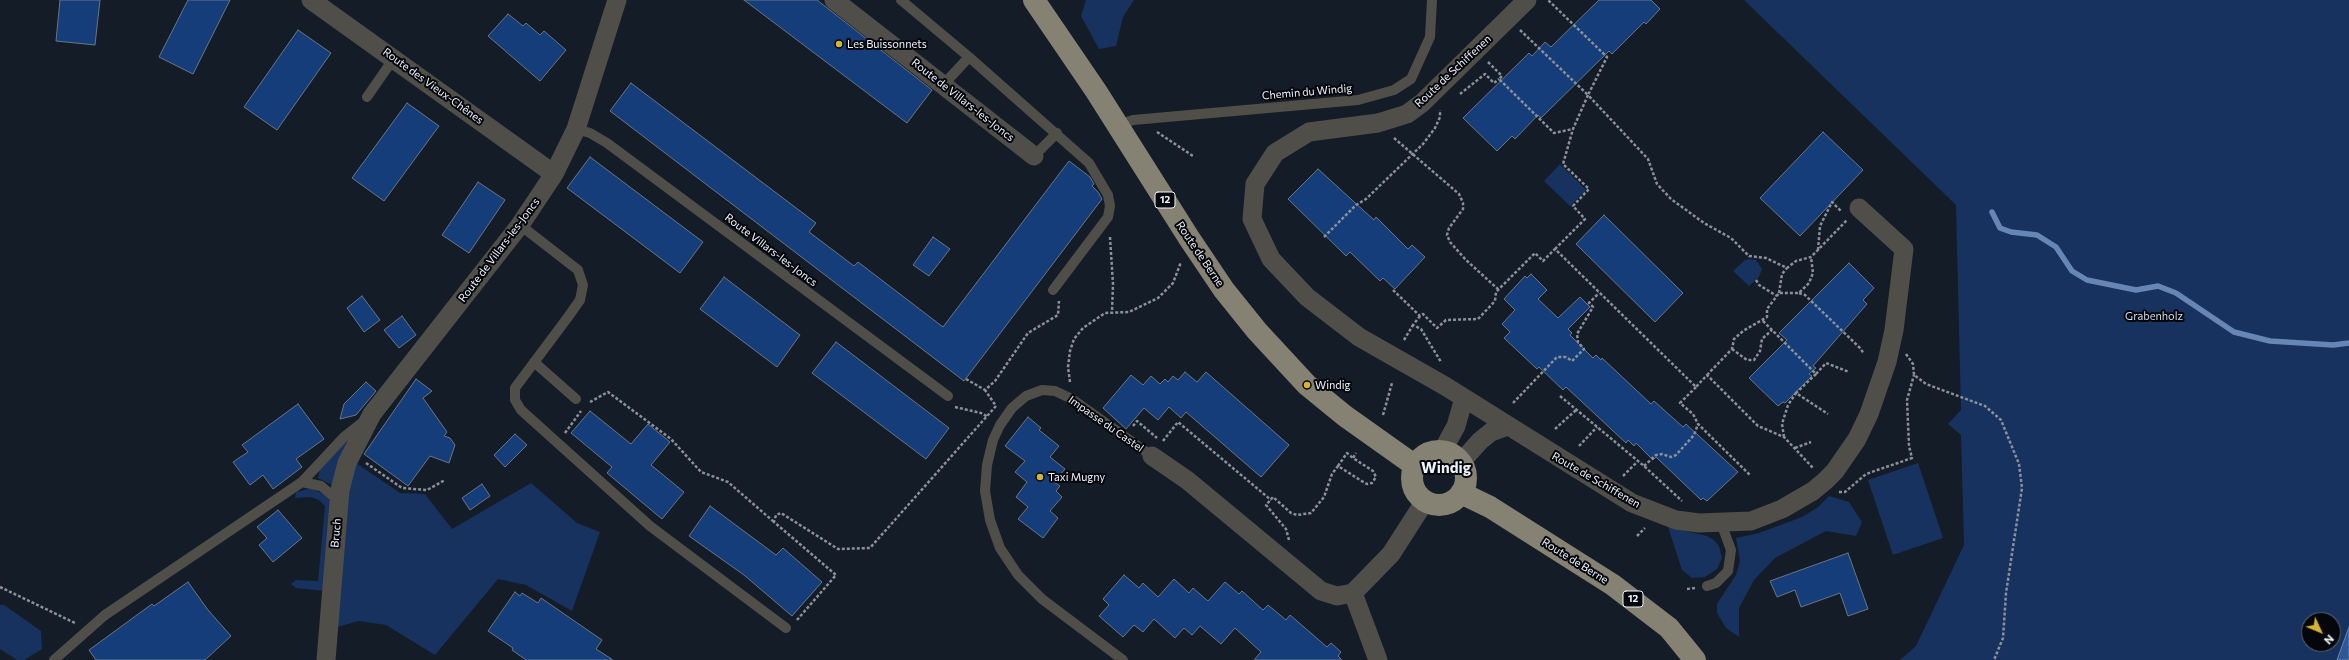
<!DOCTYPE html>
<html>
<head>
<meta charset="utf-8">
<style>
  body { margin:0 }
  #map { position:relative; width:2349px; height:660px; overflow:hidden; background:#141c27; font-family:Commissioner,sans-serif }
  canvas { display:block }
  .north { position:absolute; left:2301px; top:612px; width:40px; height:40px; box-sizing:border-box; background:#04060b; border:1px solid #62656b; border-radius:50%; rotate:134deg; font-size:11px; font-weight:700; line-height:16px; text-align:center; color:#eff4fc }
  .north::after { content:''; display:block; margin:auto; width:14px; height:18px; background:#d8b434; clip-path:polygon(50% 0,100% 100%,50% 72%,0 100%) }
</style>
</head>
<body>
<div id="map">
<canvas width="2349" height="660"></canvas>
<div class="north">N</div>
</div>
<script>
const ctx = document.querySelector('canvas').getContext('2d');
ctx.lineJoin = 'round';
function fill(path, color) { ctx.fillStyle = color; ctx.fill(path, 'evenodd'); }
const shape = rows => new Path2D(rows.map(r => 'M' + r).join(''));
function trace(path, color, width, dash) { ctx.strokeStyle = color; ctx.lineWidth = width; ctx.lineCap = dash ? 'butt' : 'round'; ctx.setLineDash(dash || []); ctx.stroke(path); }
function drawText(font, color, halo, rows, align = 'center') {
  ctx.font = font + ' Commissioner,sans-serif'; ctx.lineWidth = 4; ctx.setLineDash([]); ctx.textBaseline = 'middle'; ctx.strokeStyle = halo; ctx.fillStyle = color; for (const [text, x, y, turn = 0] of rows) {
    ctx.save(); ctx.translate(x, y); ctx.rotate((+turn || 0) * Math.PI / 180); ctx.textAlign = isNaN(turn) ? turn : align; if (halo) ctx.strokeText(text, 0, 0); ctx.fillText(text, 0, 0); ctx.restore();
  }
}
fill(shape([
  [1086,0,1134,0,1123,17,1116,46,1099,49,1081,16],
  [1744,0,2349,0,2349,627,2337,660,1900,660,1916,646,1964,545,1961,435,1948,424,1961,410,1956,205],
  [2309,620,2333,620,2333,644,2309,644],
  [1560,164,1586,190,1570,206,1544,181],
  [1750,259,1756,260,1762,269,1759,277,1749,286,1733,271,1745,260],
  [349,439,332,485,318,478,320,469],
  [356,463,400,493,425,494,452,529,531,483,577,523,600,532,572,611,526,585,498,579,435,655,386,625,359,621,337,627,345,504],
  [1918,463,1943,538,1893,555,1868,480],
  [312,488,328,497,332,505,326,591,296,588,291,584,296,580,318,581,325,506,319,500,311,497,295,498,296,492],
  [1829,496,1849,502,1862,522,1856,536,1826,531,1775,558,1754,580,1739,608,1739,637,1726,628,1717,613,1717,604,1736,575,1740,561,1736,538,1759,533,1802,517,1817,508],
  [1668,527,1707,536,1714,540,1719,546,1722,558,1717,569,1705,577,1692,578,1682,570],
  [0,605,4,605,41,631,42,649,24,660,17,660,0,649]
]), '#17325e');
const water = shape([
  [2349,627,2349,660,2337,660,2349,627]
]);
fill(water, '#2e5796');
trace(water, '#6886b5', 1);
trace(shape([
  [1992,212,2000,228,2011,232,2037,235,2056,247,2072,271,2087,280,2136,290,2158,286,2176,293,2234,332,2270,341,2333,345,2349,343]
]), '#6886b5', 5.5);
const building = shape([
  [60,0,100,0,95,45,56,41,60,0],
  [188,0,230,0,193,74,159,57,188,0],
  [744,0,817,0,932,90,907,123,744,0],
  [1599,0,1651,0,1660,9,1646,24,1644,22,1612,54,1609,51,1541,118,1538,115,1515,139,1512,136,1497,151,1463,118,1529,53,1532,56,1545,42,1551,47,1599,0],
  [508,14,523,26,526,23,540,35,544,31,566,50,540,81,488,36,508,14],
  [298,30,331,53,277,130,244,107,298,30],
  [631,83,816,223,809,232,854,266,858,262,943,327,1069,161,1090,177,1094,184,1092,186,1098,192,1102,199,964,381,610,111,631,83],
  [407,103,439,126,384,201,352,178,407,103],
  [1823,132,1863,170,1800,236,1760,198,1823,132],
  [590,157,703,242,680,273,567,188,590,157],
  [1318,169,1374,220,1376,217,1408,249,1412,245,1425,257,1395,289,1383,278,1380,281,1350,252,1346,256,1288,199,1318,169],
  [478,182,505,200,469,253,442,235,478,182],
  [1604,215,1683,293,1655,322,1576,244,1604,215],
  [933,237,950,249,929,276,913,265,933,237],
  [1849,263,1874,288,1863,300,1867,304,1813,366,1816,368,1809,374,1812,376,1785,403,1783,402,1778,406,1749,378,1787,340,1779,333,1849,263],
  [1531,274,1547,290,1538,299,1558,318,1580,297,1590,307,1568,329,1572,333,1570,335,1593,358,1596,355,1601,360,1602,358,1651,404,1654,401,1683,427,1686,424,1738,472,1707,501,1703,498,1701,500,1656,457,1653,460,1636,443,1634,446,1628,440,1626,443,1566,387,1563,390,1539,367,1537,369,1504,338,1510,332,1502,324,1515,310,1504,299,1525,276,1527,278,1531,274],
  [724,277,800,335,777,367,700,309,724,277],
  [362,296,380,320,364,332,347,308,362,296],
  [402,316,416,335,399,348,384,330,402,316],
  [836,342,949,428,926,459,812,373,836,342],
  [1185,372,1197,382,1206,372,1289,445,1261,477,1186,412,1181,418,1169,407,1158,420,1144,408,1126,429,1103,408,1131,375,1143,385,1151,376,1160,384,1165,379,1168,382,1173,376,1178,380,1185,372],
  [416,379,432,391,423,398,447,432,444,436,450,438,455,445,449,463,430,456,408,486,364,454,416,379],
  [366,382,376,391,356,415,340,419,344,404,366,382],
  [298,404,324,439,296,459,302,467,273,489,263,475,250,485,233,462,248,452,242,445,298,404],
  [590,411,631,444,648,424,670,442,651,465,684,492,662,519,607,473,612,467,571,433,590,411],
  [1028,417,1041,428,1039,430,1059,446,1050,457,1065,469,1054,482,1060,486,1056,491,1062,497,1050,511,1058,518,1043,538,1018,519,1028,507,1016,497,1027,482,1015,472,1025,461,1005,446,1028,417],
  [515,434,527,445,505,467,494,455,515,434],
  [482,484,490,496,470,510,462,498,482,484],
  [710,506,776,555,783,548,822,582,792,616,744,575,689,536,710,506],
  [278,510,302,538,273,562,259,545,267,538,257,527,278,510],
  [1848,553,1868,609,1848,616,1840,593,1801,607,1795,590,1777,597,1770,581,1848,553],
  [1124,575,1139,588,1143,583,1158,597,1174,579,1189,593,1193,588,1208,601,1225,582,1239,594,1242,591,1263,610,1268,605,1286,620,1290,615,1327,647,1331,643,1341,652,1338,656,1342,660,1254,660,1261,652,1235,628,1221,644,1200,626,1192,635,1184,628,1175,638,1154,619,1143,632,1134,625,1123,637,1099,616,1109,605,1103,599,1124,575],
  [188,582,208,610,231,636,205,660,96,660,89,650,152,604,154,606,188,582],
  [515,592,520,596,522,593,538,603,541,598,602,640,596,649,613,660,526,660,512,650,513,648,488,631,515,592]
]);
fill(building, '#153d7a');
trace(building, '#6c7583', 1);
trace(shape([
  [1520,30,1588,95,1607,57,1548,0],
  [1488,62,1502,76,1499,79,1554,133,1573,129],
  [1460,94,1485,74,1494,83,1499,79],
  [1157,132,1193,156],
  [1394,138,1459,194,1463,203,1463,209,1449,228,1447,235,1450,242,1466,260,1499,290],
  [1110,237,1113,284,1112,312],
  [1324,237,1356,205,1366,199,1423,144,1435,128,1440,117,1440,110],
  [1555,249,1585,219,1573,206,1589,189,1563,164,1573,129,1588,95,1648,159,1657,184,1671,199,1704,223,1731,238,1749,256,1766,258,1787,268,1796,261,1811,257,1847,220],
  [1818,250,1820,226,1832,202,1841,211],
  [1756,280,1759,285,1777,296],
  [1393,290,1420,316,1423,314,1437,328,1446,320,1478,319,1495,301,1496,292,1535,253,1543,261,1555,249,1696,387,1707,375,1758,426,1784,437,1813,468],
  [1779,293,1782,274,1787,268],
  [1799,293,1805,295,1860,348,1864,354],
  [1420,316,1413,325,1421,329,1441,362],
  [1763,321,1816,374,1826,363,1849,372],
  [1404,340,1413,325],
  [1732,349,1747,360,1754,360,1760,351,1762,339,1772,330],
  [1906,354,1913,364,1914,375,1926,384,1985,406,2001,420,2019,464,2022,488,2006,593,2003,638,1994,660],
  [1816,374,1796,393,1828,414],
  [1707,375,1732,349,1734,339,1743,331,1767,317,1767,309,1779,293,1799,293,1809,283,1813,273,1811,257],
  [966,379,985,390,995,381,1028,333,1058,315,1059,301],
  [1070,382,1068,367,1070,351,1074,339,1083,328,1105,313,1129,312,1158,298,1173,283,1181,262],
  [1696,387,1680,403,1693,414,1698,424,1750,475],
  [1560,396,1644,466,1682,501],
  [590,402,608,392,671,439,701,472,728,482,774,522],
  [1513,403,1557,357,1566,357,1572,361,1584,349,1578,342,1577,334,1593,307,1589,303,1599,293],
  [955,407,981,413,988,417],
  [1383,415,1392,383],
  [1133,426,1137,421,1157,438],
  [1555,429,1576,410],
  [565,433,581,411],
  [1784,437,1782,424,1788,405,1796,393],
  [1163,441,1178,422,1271,500],
  [1579,446,1597,427],
  [1795,448,1811,442],
  [366,463,402,488,427,490,445,480],
  [1338,466,1347,453,1353,458],
  [1644,466,1656,455,1662,454,1671,457,1676,455,1694,435,1698,424],
  [1623,476,1638,461],
  [1839,492,1845,492,1866,474,1912,458,1909,446,1907,400,1914,375],
  [1637,536,1645,528],
  [1289,540,1286,529,1266,505,1273,497,1291,513,1297,515,1311,513,1324,497,1332,474,1338,466,1360,480,1367,484,1372,483,1376,477,1373,471,1353,458,1356,453],
  [0,587,75,623],
  [1687,589,1695,588],
  [797,620,836,575,774,522,776,515,781,513,838,549,870,548,996,406,985,390]
]), '#8a919a', 2.5, [3, 2]);
trace(shape([
  [901,0,969,57,1089,163,1108,195,1110,206,1108,217,1053,290],
  [944,84,969,57],
  [367,97,394,58],
  [1118,125,1133,120,1358,100,1394,90,1411,79,1430,37,1432,0],
  [576,129,590,133,607,143,948,396],
  [1034,156,1057,133],
  [520,225,578,270,583,285,580,300,568,317,515,388,515,400,521,410,650,526,786,628],
  [534,362,576,399],
  [302,482,321,486,339,501],
  [1707,586,1716,583,1728,571,1731,550,1721,523],
  [54,660,105,615,302,482,344,437,363,422],
  [1123,660,1042,599,1018,575,1000,548,990,520,985,491,987,465,993,440,1000,425,1012,408,1026,396,1042,390,1055,391,1072,399,1152,456]
]), '#504e48', 10);
trace(shape([
  [311,0,554,174],
  [834,0,1034,156],
  [1527,0,1422,103,1407,114,1378,123,1309,132,1275,153,1255,184,1252,219,1271,259,1307,297,1359,337,1445,386,1632,503,1676,520,1699,523,1751,521,1782,509,1813,491,1825,481,1835,471,1857,439,1869,414,1887,362,1894,330,1904,249,1859,208],
  [1443,450,1456,426,1464,398],
  [1152,456,1187,480,1321,591,1337,596,1353,593,1378,660],
  [1461,462,1480,441,1491,432,1507,426],
  [1353,593,1391,554,1425,501],
  [326,660,340,490,347,463,372,414,520,225,554,174,576,129,617,0]
]), '#504e48', 19);
trace(shape([
  [1034,0,1096,91,1189,238,1224,290,1257,331,1307,385,1345,416,1414,465],
  '1412 478a27 27 0 1 1 54 0a27 27 0 1 1-54 0Z',
  [1461,493,1490,507,1613,585,1669,628,1695,660]
]), '#858173', 22);
for (const [x, y, r, color] of [
  [839,44,4,"#d8b434"],
  [1307,385,4,"#d8b434"],
  [1040,477,4,"#d8b434"]
]) { const dot = new Path2D(); dot.arc(x, y, r, 0, 2 * Math.PI); ctx.fillStyle = color; ctx.fill(dot); trace(dot, '#04060b', 1.5); }
for (const [x, y, w] of [
  [1165,200,20],
  [1633,599,20]
]) { const box = new Path2D(); box.roundRect(x - w / 2, y - 8, w, 16, 3); ctx.fillStyle = '#04060b'; ctx.fill(box); trace(box, '#eff4fc', 1); }
drawText('bold 10px', '#eff4fc', null, [
  ["12",1165,200],
  ["12",1633,599]
]);
drawText('11px', '#eff4fc', '#04060b', [
  ["Les Buissonnets",847,44],
  ["Windig",1315,385],
  ["Taxi Mugny",1048,477]
], 'left');
drawText('11px', '#eff4fc', '#04060b', [
  ["Route de Schiffenen",1453,71,-43],
  ["Route des Vieux-Chênes",433,86,36],
  ["Chemin du Windig",1307,92,-5],
  ["Route de Villars-les-Joncs",963,100,38],
  ["Route de Villars-les-Joncs",499,250,-53],
  ["Route Villars-les-Joncs",771,250,37],
  ["Route de Berne",1200,254,56],
  ["Impasse du Castel",1106,424,35],
  ["Route de Schiffenen",1596,480,30],
  ["Bruch",336,533,-85],
  ["Route de Berne",1575,561,32]
]);
drawText('11px', '#d1ddf0', '#04060b', [
  ["Grabenholz",2154,316]
]);
drawText('bold 15px', '#eff4fc', '#04060b', [
  ["Windig",1446,468]
]);
</script>
</body>
</html>
